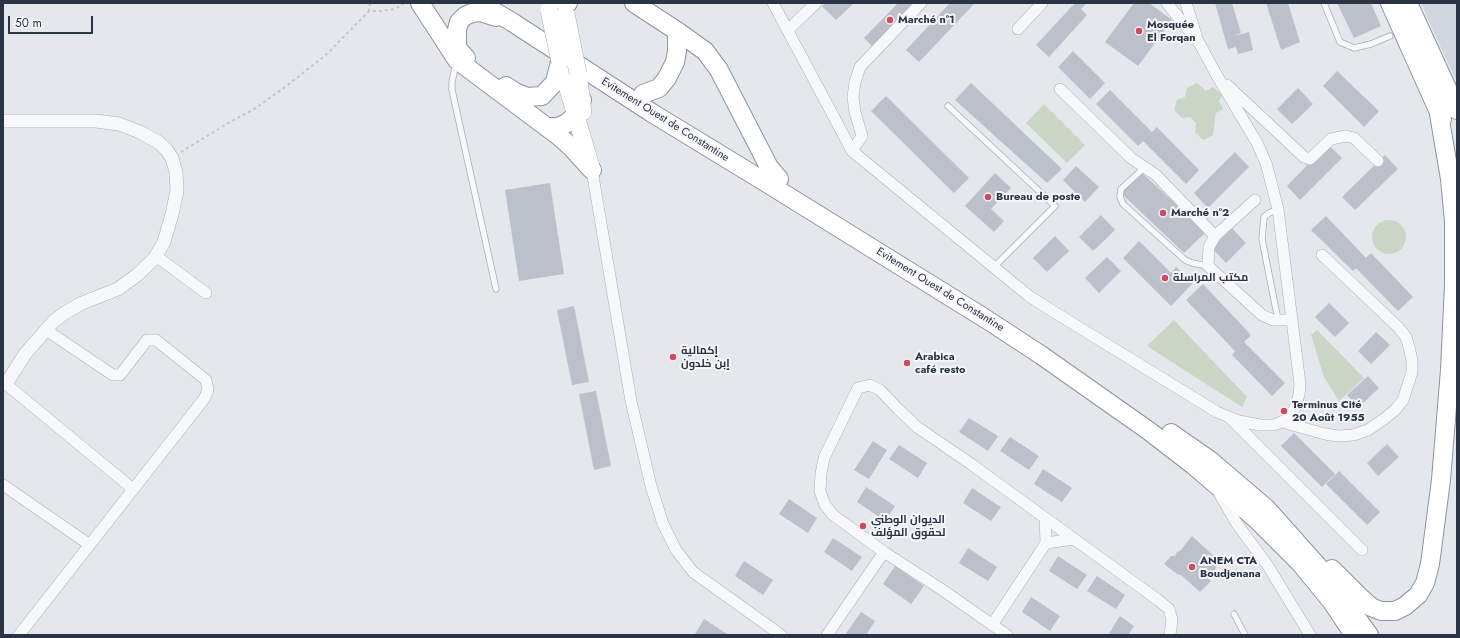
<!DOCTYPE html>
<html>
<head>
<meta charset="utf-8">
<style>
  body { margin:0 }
  #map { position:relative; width:1460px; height:638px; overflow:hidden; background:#e4e7ec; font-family:Jost,sans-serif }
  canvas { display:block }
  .frame { position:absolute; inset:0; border:4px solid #2b3445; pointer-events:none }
  .scale { position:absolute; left:8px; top:16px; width:85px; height:18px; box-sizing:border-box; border:2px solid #2b3445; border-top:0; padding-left:5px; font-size:12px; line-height:14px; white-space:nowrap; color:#2b3445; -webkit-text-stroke:3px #f4f6f9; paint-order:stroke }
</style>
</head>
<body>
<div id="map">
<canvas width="1460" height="638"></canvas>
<div class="frame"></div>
<div class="scale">50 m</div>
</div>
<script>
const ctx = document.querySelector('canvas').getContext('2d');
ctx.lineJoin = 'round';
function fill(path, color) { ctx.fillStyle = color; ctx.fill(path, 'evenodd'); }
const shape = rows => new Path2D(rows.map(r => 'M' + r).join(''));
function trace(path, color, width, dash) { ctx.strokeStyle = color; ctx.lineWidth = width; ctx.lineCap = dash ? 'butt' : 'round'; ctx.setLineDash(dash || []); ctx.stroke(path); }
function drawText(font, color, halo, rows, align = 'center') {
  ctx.font = font + ' Jost,Cairo,sans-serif'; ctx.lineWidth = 4; ctx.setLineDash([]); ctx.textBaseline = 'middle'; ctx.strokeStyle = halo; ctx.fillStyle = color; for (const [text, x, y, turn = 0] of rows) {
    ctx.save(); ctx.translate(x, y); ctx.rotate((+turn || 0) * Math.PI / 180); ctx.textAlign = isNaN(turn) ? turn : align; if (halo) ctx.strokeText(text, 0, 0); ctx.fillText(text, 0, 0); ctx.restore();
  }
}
fill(shape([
  [1421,3,1457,3,1457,81,1442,50]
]), '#d2d6de');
fill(shape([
  [1197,83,1206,91,1213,87,1222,95,1219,102,1224,109,1216,113,1213,135,1203,140,1195,132,1196,123,1190,117,1182,118,1174,110,1177,100,1185,97,1187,88],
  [1044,104,1085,145,1067,163,1026,123],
  '1372 237a17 17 0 1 1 34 0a17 17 0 1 1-34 0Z',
  [1174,320,1247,397,1242,407,1147,346],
  [1317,330,1364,378,1339,401,1324,377,1311,335]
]), '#c9d6c5');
fill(shape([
  [825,3,854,3,836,20,822,6],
  [898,3,916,3,873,47,864,38],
  [950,3,975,3,919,62,906,50],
  [1075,3,1087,3,1081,9,1087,15,1049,57,1036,45],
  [1134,3,1149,3,1172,20,1138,66,1105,42],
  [1215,3,1232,3,1241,33,1234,36,1249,32,1253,50,1238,54,1236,47,1228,49],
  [1266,3,1288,3,1300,42,1281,50],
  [1337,3,1371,3,1381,26,1354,38],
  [1073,51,1105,83,1090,99,1058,67],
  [1337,71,1379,111,1364,127,1323,86],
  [971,83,1062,169,1047,183,955,100],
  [1298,88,1313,104,1292,124,1277,109],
  [1110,90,1152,132,1157,127,1199,170,1186,184,1143,141,1138,146,1096,104],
  [886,96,969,178,954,193,871,111],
  [1328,144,1342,158,1300,200,1287,186],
  [1235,152,1249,167,1208,208,1194,193],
  [1385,155,1398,169,1355,210,1342,197],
  [1076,166,1099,187,1085,202,1063,180],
  [995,173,1011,188,991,209,1004,221,994,232,965,206],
  [1142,173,1206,232,1184,253,1121,193],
  [550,183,564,274,519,281,505,190],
  [1101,215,1115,230,1093,251,1079,237],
  [1326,216,1366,258,1371,253,1413,297,1398,311,1356,268,1353,271,1311,230],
  [1232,228,1246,243,1226,263,1212,248],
  [1055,236,1069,251,1047,272,1033,258],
  [1139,241,1171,273,1176,267,1193,283,1171,306,1123,258],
  [1107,257,1121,271,1099,293,1085,278],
  [1203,284,1251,335,1244,342,1285,383,1272,396,1232,355,1235,351,1186,300],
  [1329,303,1349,323,1335,337,1315,317],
  [574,306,589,382,572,385,557,310],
  [1376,332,1390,345,1371,364,1358,351],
  [1368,376,1379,388,1359,407,1347,395],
  [596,391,611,466,594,470,579,394],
  [969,418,998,436,988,451,959,432],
  [1294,433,1335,474,1322,487,1281,446],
  [1010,437,1039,456,1029,470,1000,451],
  [873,441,887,450,869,479,854,470],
  [1387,444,1399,457,1378,476,1367,463],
  [899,445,927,463,918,478,889,459],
  [1043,469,1072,488,1062,502,1034,484],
  [1339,471,1380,512,1367,525,1326,484],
  [866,487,895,506,885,521,857,502],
  [972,488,1001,507,991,521,963,503],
  [789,499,817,518,808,533,779,514],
  [1192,536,1217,559,1217,564,1215,570,1213,573,1210,570,1205,575,1211,581,1200,592,1181,575,1177,574,1164,564,1171,556,1175,556,1177,552,1180,551],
  [833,538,862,557,852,571,824,552],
  [968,548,997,567,988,581,959,563],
  [1058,556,1087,575,1077,589,1049,571],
  [744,561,773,580,763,595,735,576],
  [895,566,924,586,911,604,883,584],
  [1097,576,1125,595,1116,609,1087,591],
  [1031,597,1060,616,1050,631,1022,612],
  [861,612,875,621,866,635,845,635],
  [1120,616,1134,626,1128,635,1108,635],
  [704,619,729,635,697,635,695,634]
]), '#bbc0ca');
const service = shape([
  [1324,3,1340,42,1354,48,1371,44,1390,36],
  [456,63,452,82,452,90,496,289],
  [948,106,1055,206,994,267],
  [1145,167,1121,189,1120,197,1123,204,1185,260,1192,263,1208,266],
  [1278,320,1262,239,1264,217,1269,213,1278,209],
  [1234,614,1245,635]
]);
const minor = shape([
  [773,3,852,151,1029,296,1054,312,1217,412,1239,421,1260,425,1274,425,1288,419,1295,408,1299,395,1300,384,1278,209,1266,163,1257,143,1216,74,1196,37,1186,27,1167,3],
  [1186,3,1196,35],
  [1018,29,1042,3],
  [788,30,816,3],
  [1227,85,1304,157,1310,159,1331,139,1346,136,1354,138,1378,161],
  [1060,89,1131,158,1156,175,1215,236],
  [852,151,862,136,855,112,853,97,855,82,860,67,921,3],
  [592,170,631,401,651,486,663,524,676,550,693,572,781,635],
  [1255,200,1215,236,1209,247,1208,266,1262,315,1273,320,1292,320],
  [156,256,206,293],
  [6,384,133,489],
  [1230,418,1362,550],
  [1282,422,1325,434,1338,436,1353,435,1368,430,1384,419,1395,410,1403,400,1412,372,1412,360,1409,347,1406,337,1398,327,1322,255],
  [3,485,90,545],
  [1219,493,1237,524,1268,566,1310,635],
  [1045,518,1046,543,1074,539],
  [992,625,1046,543],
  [19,635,204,399,208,390,206,380,156,340,147,340,120,375,113,375,46,330],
  [827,635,884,552],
  [1007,635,941,589,884,552,833,515,825,505,820,491,821,474,824,458,858,388,870,385,880,390,898,409,917,427,971,464,1158,600,1169,609,1172,620,1170,635]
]);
const tertiary = shape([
  [3,121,96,121,119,124,140,132,158,142,166,149,172,158,176,172,177,191,172,214,164,242,154,259,137,275,118,289,82,303,66,312,53,322,25,354,6,384,3,382]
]);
const primary = shape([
  [560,62,592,170],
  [578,73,583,112]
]);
const trunk = shape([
  [420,3,457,60,560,137,571,147,592,170],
  [480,3,512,22,652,113,770,185,986,319,1041,355,1149,431,1193,465,1256,519,1301,564,1332,602,1354,635],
  [634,3,677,31,705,51,719,70,769,167,779,179],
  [1390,3,1442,119],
  [1408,3,1457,110],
  [564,5,568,3],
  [466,58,457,48,457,30,459,22,465,16,472,13,480,12,496,17],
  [506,86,515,92,527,97,542,96,555,82,560,62],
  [643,94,659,88,667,78,675,62,677,51,677,31],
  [546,127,558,127,567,123,575,115,582,100],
  [1171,433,1211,461,1266,508,1323,572,1369,635],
  [1332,569,1361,598,1371,607,1381,611,1395,611,1405,606,1418,595,1425,583,1430,564,1441,480,1450,370,1454,285,1454,222,1450,179,1438,108]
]);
trace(service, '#a9aeb7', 7);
trace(minor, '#a9aeb7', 12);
trace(tertiary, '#a9aeb7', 14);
trace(primary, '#a3abb8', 18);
trace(trunk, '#8b94a3', 20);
trace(shape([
  [370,3,369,11,381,11,395,9,404,3],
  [181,152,230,122,256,108,289,84,327,54,369,11]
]), '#c2c5cb', 2, [3, 3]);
trace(service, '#f7f8fa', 5.5);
trace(minor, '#f7f8fa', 11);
trace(tertiary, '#f7f8fa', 13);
trace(primary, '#fff', 17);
trace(trunk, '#fff', 18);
const primaryBridge = shape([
  [549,10,560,62],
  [566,14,578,73]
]);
trace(primaryBridge, '#a3abb8', 18, []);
trace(primaryBridge, '#fff', 17);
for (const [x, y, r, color] of [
  [890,20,4,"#d1495b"],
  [1139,31,4,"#d1495b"],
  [988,197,4,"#d1495b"],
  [1163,213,4,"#d1495b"],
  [1165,278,4,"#d1495b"],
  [673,357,4,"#d1495b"],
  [907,363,4,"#d1495b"],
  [1284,411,4,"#d1495b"],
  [863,526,4,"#d1495b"],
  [1192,567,4,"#d1495b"]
]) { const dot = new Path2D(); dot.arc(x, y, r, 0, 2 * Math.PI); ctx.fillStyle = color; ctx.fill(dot); trace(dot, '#f4f6f9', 1.5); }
drawText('bold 11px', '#2b3445', '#f4f6f9', [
  ["Marché n°1",898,20],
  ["Mosquée",1147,25],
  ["El Forqan",1147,38],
  ["Bureau de poste",996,197],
  ["Marché n°2",1171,213],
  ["مكتب المراسلة",1173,278],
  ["إكمالية",681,351],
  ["إبن خلدون",681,364],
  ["Arabica",915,357],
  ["café resto",915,370],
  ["Terminus Cité",1292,405],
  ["20 Août 1955",1292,418],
  ["الديوان الوطني",871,520],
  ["لحقوق المؤلف",871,533],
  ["ANEM CTA",1200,561],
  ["Boudjenana",1200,574]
], 'left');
drawText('11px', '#2b3445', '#f4f6f9', [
  ["Evitement Ouest de Constantine",665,120,32],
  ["Evitement Ouest de Constantine",940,290,32]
]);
</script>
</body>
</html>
